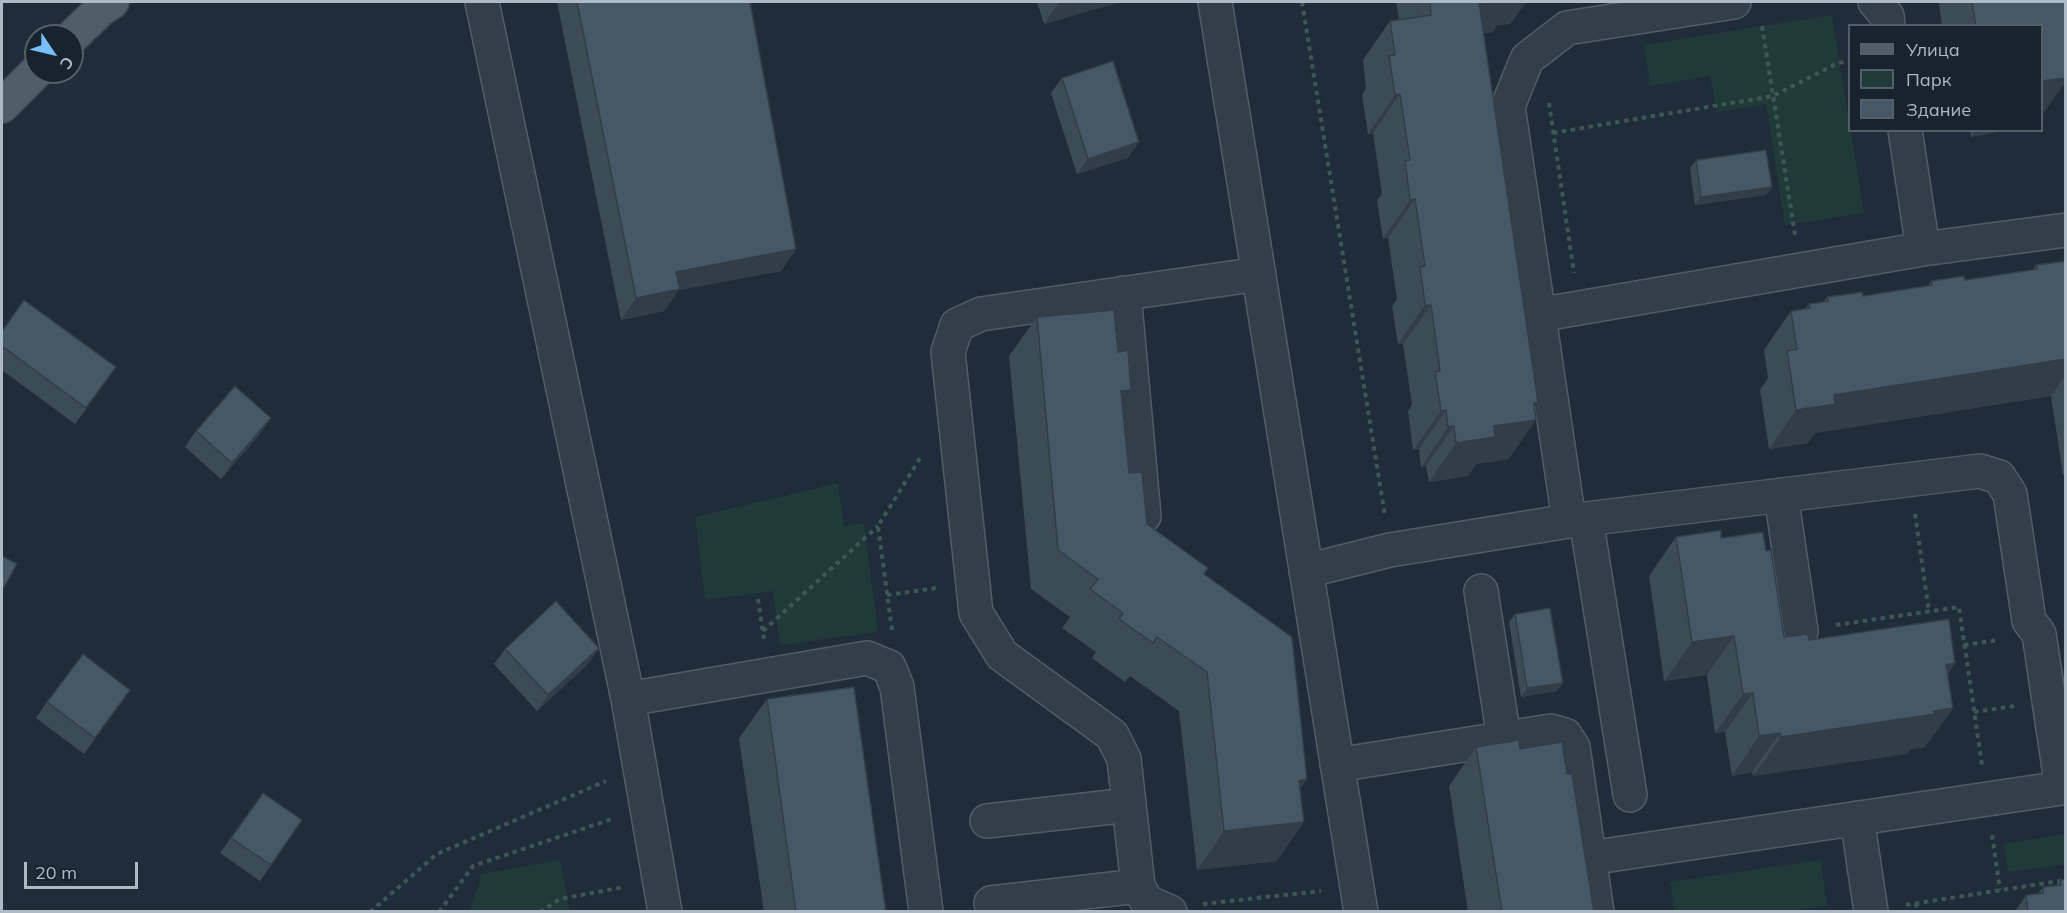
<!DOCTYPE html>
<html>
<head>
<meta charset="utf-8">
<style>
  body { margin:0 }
  #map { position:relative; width:2067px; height:913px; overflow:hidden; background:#1e2d39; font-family:Mulish,sans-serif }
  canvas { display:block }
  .frame { position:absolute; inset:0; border:3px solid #acbac6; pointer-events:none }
  .legend { position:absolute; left:1848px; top:24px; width:195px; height:108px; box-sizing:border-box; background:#18242d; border:2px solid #53606a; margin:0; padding:8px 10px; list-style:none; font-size:18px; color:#acbac6 }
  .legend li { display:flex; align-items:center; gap:12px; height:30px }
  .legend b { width:30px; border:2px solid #53606a }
  .north { position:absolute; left:24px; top:24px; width:60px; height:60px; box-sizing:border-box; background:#18242d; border:2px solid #53606a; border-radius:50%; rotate:125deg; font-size:16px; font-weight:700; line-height:24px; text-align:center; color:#acbac6 }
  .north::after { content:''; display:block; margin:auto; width:21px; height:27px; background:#78bfff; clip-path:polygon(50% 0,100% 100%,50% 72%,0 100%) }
  .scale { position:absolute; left:24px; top:862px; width:114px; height:27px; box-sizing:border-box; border:3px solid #acbac6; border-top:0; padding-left:8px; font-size:18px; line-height:21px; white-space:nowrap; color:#acbac6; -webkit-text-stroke:4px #18242d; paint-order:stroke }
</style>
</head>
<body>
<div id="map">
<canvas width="2067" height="913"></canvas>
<div class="frame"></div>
<ul class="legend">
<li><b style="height:8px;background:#505e69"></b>Улица</li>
<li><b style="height:16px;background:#203a39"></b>Парк</li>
<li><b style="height:16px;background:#465865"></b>Здание</li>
</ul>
<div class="north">С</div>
<div class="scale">20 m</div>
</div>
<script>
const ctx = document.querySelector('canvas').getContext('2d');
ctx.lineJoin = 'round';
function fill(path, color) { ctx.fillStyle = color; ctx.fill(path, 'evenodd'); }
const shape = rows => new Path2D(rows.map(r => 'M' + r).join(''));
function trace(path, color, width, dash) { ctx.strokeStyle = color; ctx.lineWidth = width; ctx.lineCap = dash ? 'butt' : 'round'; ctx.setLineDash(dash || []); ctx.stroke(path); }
fill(shape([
  [1832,15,1864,213,1785,225,1766,104,1717,112,1710,76,1650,86,1644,45],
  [838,483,844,526,864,523,878,632,780,645,773,591,705,600,695,517],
  [2065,834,2065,864,2008,872,2004,844],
  [560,860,570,911,470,911,482,874],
  [1821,860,1827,906,1787,912,1674,911,1670,882]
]), '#203a39');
const minor = shape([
  [482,2,628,699,665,912],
  [1215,2,1361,912],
  [1875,2,1887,16,1888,26],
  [1905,130,1923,249],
  [1124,293,1144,516],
  [1538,315,1923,249,2066,230],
  [1781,495,1801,631],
  [1586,519,1630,795],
  [1569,521,1508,106,1527,59,1567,28,1734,2],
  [1306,571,1390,550,1569,521,1980,471,1999,477,2010,494,2029,621,2039,634,2062,788,1589,858],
  [1481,591,1504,738],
  [628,699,867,658,889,667,897,687,926,912],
  [1337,765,1551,731,1565,735,1573,747,1597,912],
  [1857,818,1871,912],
  [987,821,1129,805],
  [991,903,1138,886],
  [1170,912,1147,902,1138,886,1124,759,1112,735,1002,655,976,613,948,352,957,325,981,314,1259,274]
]);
const major = shape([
  [72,37,101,9,112,2],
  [2,106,36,72]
]);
trace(minor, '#505d67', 36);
trace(major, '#3c4853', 36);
trace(shape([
  [1302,2,1385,516],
  [1762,26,1795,235],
  [1549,103,1574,273],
  [1553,133,1773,96,1838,63,1850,61],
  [1915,514,1929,612],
  [887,595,937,588],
  [758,599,764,640],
  [1836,625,1959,607,1982,765],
  [892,630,878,526,922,455],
  [763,631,878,526],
  [1964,645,1999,640],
  [1974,712,2015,706],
  [1992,835,2000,890],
  [1916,903,1917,912],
  [1203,904,1321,891],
  [1906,905,2066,880],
  [370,912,437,854,606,781],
  [439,912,473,866,612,819],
  [540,912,560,899,624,887]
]), '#3e5656', 4, [4.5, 4.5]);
trace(minor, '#323f49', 33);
trace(major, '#505e69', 33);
fill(shape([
  [557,2,750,2,796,249,781,271,679,290,664,311,621,320],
  [1037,2,1120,2,1044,24],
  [1396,2,1526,2,1510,24,1497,25,1493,32,1484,33,1534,407,1509,459,1476,464,1468,476,1429,482,1426,466,1421,467,1419,449,1413,450,1408,411,1412,405,1403,344,1398,344,1392,306,1397,299,1388,238,1383,239,1377,200,1382,194,1373,133,1368,134,1362,95,1366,88,1363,60,1390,21,1399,19],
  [1939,2,2066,2,2066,81,2042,115,2042,26,1942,26],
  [1062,78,1128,158,1077,174,1051,93],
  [1970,130,2006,130,1971,137],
  [1696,160,1772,187,1766,195,1695,205,1690,168],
  [2066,261,2066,475,2063,475,2051,396,1815,433,1808,443,1769,449,1760,390,1768,378,1764,350,1791,311,1806,308,1809,304,1824,301,1827,297,1863,296,1928,286,1931,281,1965,280,2032,270,2036,265],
  [1037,317,1122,403,1129,473,1147,524,1204,574,1300,789,1277,861,1197,870,1179,711,1130,676,1125,682,1092,658,1096,652,1062,628,1070,617,1031,589,1009,356],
  [2,331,105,383,75,424,2,370],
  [196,431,260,434,221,479,185,447],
  [1676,537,1721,538,1766,551,1784,637,1809,640,1955,663,1948,674,1953,708,1925,747,1910,749,1907,754,1753,776,1752,772,1732,776,1725,732,1715,733,1707,675,1664,681,1649,576],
  [1515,614,1563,683,1557,691,1521,697,1509,622],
  [599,648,588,664,537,711,494,664,505,649],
  [767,699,886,912,764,912,739,738],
  [47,702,119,706,84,754,36,718],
  [1476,747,1520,749,1567,774,1594,912,1468,912,1449,786],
  [263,793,302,820,260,881,220,853],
  [2060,880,2066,912,2015,912,2026,895,2038,893,2043,887,2056,885]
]), '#3c4c57');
fill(shape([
  [1059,2,1120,2,1044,24],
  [1477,2,1526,2,1510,24,1497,25,1493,32,1451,38],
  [2066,78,2066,81,2042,115,2042,81],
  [1400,94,1373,133,1368,134,1395,95],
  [1975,130,2006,130,1971,137],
  [1139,142,1128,158,1077,174,1088,159],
  [1772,187,1766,195,1695,205,1701,197],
  [1415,199,1388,238,1383,239,1410,200],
  [796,249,781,271,679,290,664,311,621,320,636,298,676,272],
  [1425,305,1431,305,1403,344,1398,344],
  [2066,359,2066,375,2051,396,1815,433,1808,443,1769,449,1796,410,1834,395],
  [1131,390,1104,429,1121,391],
  [1538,402,1524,422,1536,420,1509,459,1476,464,1468,476,1429,482,1456,443,1494,426,1534,403],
  [1446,410,1419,449,1413,450,1441,411],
  [271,418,260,434,221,479,232,463],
  [1454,426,1426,466,1421,467,1448,427],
  [1734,636,1707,675,1664,681,1692,642],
  [599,648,588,664,537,711,548,695],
  [1955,663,1928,702,1946,665],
  [1563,683,1557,691,1521,697,1527,688],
  [130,690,119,706,84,754,95,738],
  [1753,693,1725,732,1715,733,1743,694],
  [1953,708,1925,747,1910,749,1907,754,1753,776,1781,737],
  [1780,733,1752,772,1732,776,1759,736],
  [1307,779,1280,818,1299,781],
  [1304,822,1277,861,1197,870,1224,831]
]), '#313e47');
const building = shape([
  [577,2,750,2,796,249,676,272,680,289,636,298,577,2],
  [1430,2,1479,2,1538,402,1534,403,1536,420,1494,426,1495,437,1456,443,1454,426,1448,427,1446,410,1441,411,1435,372,1440,371,1431,305,1425,305,1420,267,1425,266,1415,199,1410,200,1405,161,1410,160,1400,94,1395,95,1389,56,1395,55,1390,21,1431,15,1430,2],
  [1972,2,2066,2,2066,78,2042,81,2042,26,1976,26,1972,2],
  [1113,61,1139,142,1088,159,1062,78,1113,61],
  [1766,150,1772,187,1701,197,1696,160,1766,150],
  [2066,261,2066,359,1834,395,1835,404,1796,410,1787,351,1797,349,1791,311,1810,308,1809,304,1828,301,1827,297,1862,292,1863,296,1932,285,1931,281,1964,276,1965,280,2037,269,2036,265,2066,261],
  [24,300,116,367,86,408,2,346,2,331,24,300],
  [1114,310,1118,352,1128,350,1131,390,1121,391,1129,473,1142,472,1147,524,1208,568,1204,574,1292,637,1307,779,1299,781,1304,822,1224,831,1207,672,1157,637,1153,643,1119,619,1123,613,1090,589,1098,579,1058,550,1037,317,1114,310],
  [235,386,271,418,232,463,196,431,235,386],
  [1721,530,1721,538,1763,532,1766,551,1771,550,1784,637,1808,634,1809,640,1949,619,1955,663,1946,665,1953,708,1934,711,1935,714,1781,737,1780,733,1759,736,1753,693,1743,694,1734,636,1692,642,1676,537,1721,530],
  [2,556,17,564,2,591,2,556],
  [556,601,599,648,548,695,505,649,556,601],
  [1550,608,1563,683,1527,688,1515,614,1550,608],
  [83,654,130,690,95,738,47,702,83,654],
  [854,687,886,912,796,912,767,699,854,687],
  [1519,740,1520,749,1562,742,1567,774,1572,774,1594,912,1502,912,1476,747,1519,740],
  [263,793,302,820,271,865,231,838,263,793],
  [2066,879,2066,912,2028,912,2026,895,2043,893,2043,887,2061,885,2060,880,2066,879]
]);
fill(building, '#465865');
trace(building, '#313e47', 1.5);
</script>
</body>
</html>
